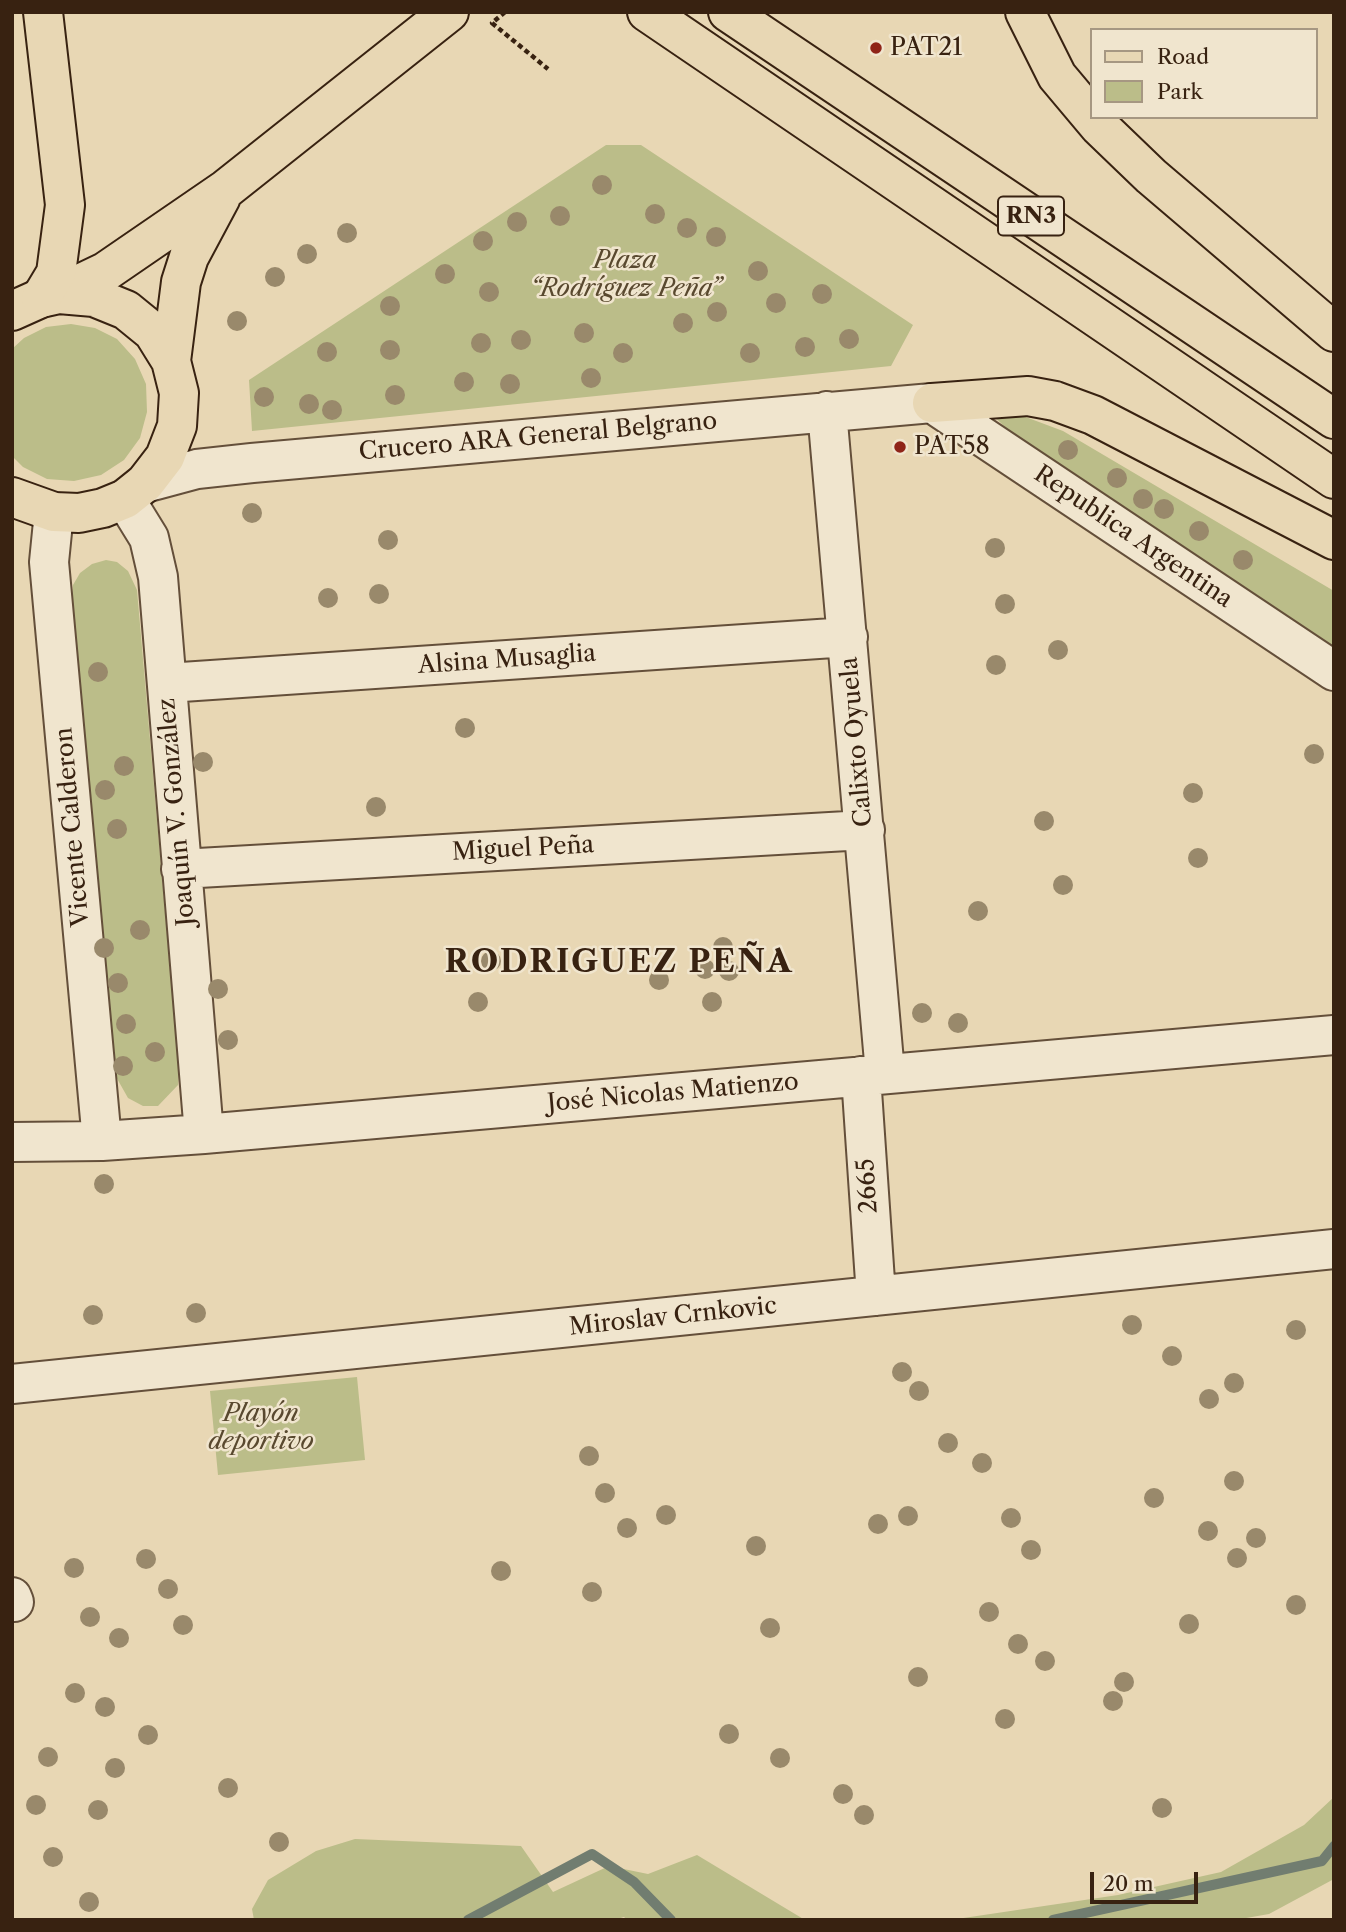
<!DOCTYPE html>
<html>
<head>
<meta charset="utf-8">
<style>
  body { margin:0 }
  #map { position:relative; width:1346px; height:1932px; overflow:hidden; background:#e8d7b4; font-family:"Libre Caslon Text",serif }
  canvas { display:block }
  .frame { position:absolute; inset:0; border:14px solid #382211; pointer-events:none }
  .legend { position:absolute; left:1090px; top:28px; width:228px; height:91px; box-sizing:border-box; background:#f0e5ce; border:2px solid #a69782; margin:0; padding:9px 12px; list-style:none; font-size:21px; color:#382211 }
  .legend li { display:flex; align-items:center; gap:14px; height:35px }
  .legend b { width:35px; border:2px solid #a69782 }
  .scale { position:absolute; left:1090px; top:1872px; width:108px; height:32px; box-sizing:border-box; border:4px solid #382211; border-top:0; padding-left:9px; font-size:21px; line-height:24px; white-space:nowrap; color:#382211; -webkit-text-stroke:5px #f0e5ce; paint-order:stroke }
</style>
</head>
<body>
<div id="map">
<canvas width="1346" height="1932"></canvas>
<div class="frame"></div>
<ul class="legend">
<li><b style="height:9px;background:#e8d7b4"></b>Road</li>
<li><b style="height:19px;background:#bbbd89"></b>Park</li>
</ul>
<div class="scale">20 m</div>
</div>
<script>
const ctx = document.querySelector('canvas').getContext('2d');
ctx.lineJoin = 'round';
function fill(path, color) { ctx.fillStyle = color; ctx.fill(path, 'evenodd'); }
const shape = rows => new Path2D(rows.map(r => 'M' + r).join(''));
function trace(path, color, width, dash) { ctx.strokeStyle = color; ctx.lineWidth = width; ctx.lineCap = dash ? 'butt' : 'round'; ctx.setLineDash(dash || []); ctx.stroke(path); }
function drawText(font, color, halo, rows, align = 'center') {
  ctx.font = font + ' "Libre Caslon Text",serif'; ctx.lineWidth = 5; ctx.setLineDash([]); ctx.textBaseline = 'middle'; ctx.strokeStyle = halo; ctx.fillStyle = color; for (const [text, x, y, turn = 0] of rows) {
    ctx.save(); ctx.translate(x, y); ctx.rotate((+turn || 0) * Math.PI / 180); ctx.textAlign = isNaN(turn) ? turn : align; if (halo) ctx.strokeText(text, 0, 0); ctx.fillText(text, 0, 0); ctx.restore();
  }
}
fill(shape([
  [606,145,641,145,913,325,891,366,252,431,249,380],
  [71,324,95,328,117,339,135,359,146,384,147,412,140,438,124,460,101,475,74,481,47,479,23,467,12,456,12,349,24,338,46,327],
  [975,398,1063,431,1334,591,1334,657,1034,455],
  [106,560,117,562,128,571,137,590,179,1073,178,1085,158,1106,143,1106,128,1098,115,1075,72,598,73,585,80,573,92,564],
  [357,1377,365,1460,218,1475,210,1391],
  [1334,1797,1334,1879,1269,1914,1235,1920,950,1920,1118,1895,1221,1872,1304,1825],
  [355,1839,521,1846,553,1892,609,1866,648,1874,697,1855,805,1920,627,1920,624,1917,614,1920,254,1920,252,1909,268,1880,316,1851]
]), '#bbbd89');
trace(shape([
  [468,1920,592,1854,634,1882,671,1920],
  [1053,1920,1322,1861,1334,1846]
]), '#717d70', 10);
const minor = shape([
  [827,411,885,1073],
  [145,483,197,469,252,463,932,403,1334,671],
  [125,499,149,538,158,577,204,1134],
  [54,512,49,562,102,1141],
  [167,683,848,637],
  [181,869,865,830],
  [861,1076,876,1296],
  [12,1142,102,1141,204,1134,1334,1035],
  [12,1384,1334,1249],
  [12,1597,14,1602]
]);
const major = shape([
  [59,294,105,272,226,189,449,12],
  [12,311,41,298,59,294,94,297,126,310,153,332,171,361,179,393,177,426,165,457,145,483,125,499,103,508,79,513,54,512,12,497],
  [171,361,181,282,189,257,221,197]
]);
const highway = shape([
  [647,12,1334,479],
  [728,12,1334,419],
  [1025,12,1057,76,1099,126,1151,176,1334,332],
  [41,298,56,273,65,205,43,12],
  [932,403,1028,396,1055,401,1093,415,1334,540]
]);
trace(minor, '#644f3a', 42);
trace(major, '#382211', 42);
trace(highway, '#382211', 42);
trace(shape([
  [505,12,492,23,548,69]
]), '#382211', 4.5, [5, 3.5]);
trace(minor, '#f0e5ce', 38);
trace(major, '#e8d7b4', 38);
trace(highway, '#e8d7b4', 38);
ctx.fillStyle = '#99896b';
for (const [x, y] of [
  [602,185],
  [655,214],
  [560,216],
  [517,222],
  [687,228],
  [347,233],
  [716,237],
  [483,241],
  [307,254],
  [758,271],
  [445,274],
  [275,277],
  [489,292],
  [822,294],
  [776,303],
  [390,306],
  [717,312],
  [237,321],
  [683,323],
  [584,333],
  [849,339],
  [521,340],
  [481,343],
  [805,347],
  [390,350],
  [327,352],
  [623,353],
  [750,353],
  [591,378],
  [464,382],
  [510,384],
  [395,395],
  [264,397],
  [309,404],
  [332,410],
  [1068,450],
  [1117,478],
  [1143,499],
  [1164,509],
  [252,513],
  [1199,531],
  [388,540],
  [995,548],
  [1243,560],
  [379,594],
  [328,598],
  [1005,604],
  [1058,650],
  [996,665],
  [98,672],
  [465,728],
  [1314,754],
  [203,762],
  [124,766],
  [105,790],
  [1193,793],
  [376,807],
  [1044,821],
  [117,829],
  [1198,858],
  [1063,885],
  [978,911],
  [140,930],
  [723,947],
  [104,948],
  [491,961],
  [705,969],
  [729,971],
  [659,980],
  [118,983],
  [218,989],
  [478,1002],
  [712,1002],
  [922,1013],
  [958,1023],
  [126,1024],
  [228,1040],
  [155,1052],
  [123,1066],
  [104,1184],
  [196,1313],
  [93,1315],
  [1132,1325],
  [1296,1330],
  [1172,1356],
  [902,1372],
  [1234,1383],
  [919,1391],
  [1209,1399],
  [948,1443],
  [589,1456],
  [982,1463],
  [1234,1481],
  [605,1493],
  [1154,1498],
  [666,1515],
  [908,1516],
  [1011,1518],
  [878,1524],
  [627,1528],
  [1208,1531],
  [1256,1538],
  [756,1546],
  [1031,1550],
  [1237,1558],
  [146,1559],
  [74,1568],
  [501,1571],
  [168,1589],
  [592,1592],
  [1296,1605],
  [989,1612],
  [90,1617],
  [1189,1624],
  [183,1625],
  [770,1628],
  [119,1638],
  [1018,1644],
  [1045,1661],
  [918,1677],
  [1124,1682],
  [75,1693],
  [1113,1701],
  [105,1707],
  [1005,1719],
  [729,1734],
  [148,1735],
  [48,1757],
  [780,1758],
  [115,1768],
  [228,1788],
  [843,1794],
  [36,1805],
  [1162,1808],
  [98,1810],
  [864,1815],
  [279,1842],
  [53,1857],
  [89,1902]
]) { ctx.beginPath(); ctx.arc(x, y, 10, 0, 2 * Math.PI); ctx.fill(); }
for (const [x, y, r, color] of [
  [876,48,7,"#8f2418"],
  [900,447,7,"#8f2418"]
]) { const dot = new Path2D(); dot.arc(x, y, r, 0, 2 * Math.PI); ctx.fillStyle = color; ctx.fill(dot); trace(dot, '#f0e5ce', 2.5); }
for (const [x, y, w] of [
  [1031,216,66]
]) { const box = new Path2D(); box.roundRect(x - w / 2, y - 19.5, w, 39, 5); ctx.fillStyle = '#f0e5ce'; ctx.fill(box); trace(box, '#382211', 2); }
drawText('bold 23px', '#382211', null, [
  ["RN3",1031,216]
]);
drawText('24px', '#382211', '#f0e5ce', [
  ["PAT21",890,48],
  ["PAT58",914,447]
], 'left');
drawText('italic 24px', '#59492f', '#f0e5ce', [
  ["Plaza",625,261],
  ["“Rodríguez Peña”",625,289],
  ["Playón",261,1414],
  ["deportivo",261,1442]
]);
drawText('24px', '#382211', '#f0e5ce', [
  ["Crucero ARA General Belgrano",538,437,-5],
  ["Republica Argentina",1133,537,34],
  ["Alsina Musaglia",507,660,-4],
  ["Calixto Oyuela",857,742,-95],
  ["Joaquín V. González",177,812,-95],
  ["Vicente Calderon",73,827,-95],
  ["Miguel Peña",523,849,-3],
  ["José Nicolas Matienzo",673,1093,-5],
  ["2665",868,1186,-94],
  ["Miroslav Crnkovic",673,1317,-6]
]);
ctx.letterSpacing = '2px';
drawText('bold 32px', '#382211', '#f0e5ce', [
  ["RODRIGUEZ PEÑA",619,963]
]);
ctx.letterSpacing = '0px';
</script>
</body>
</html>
